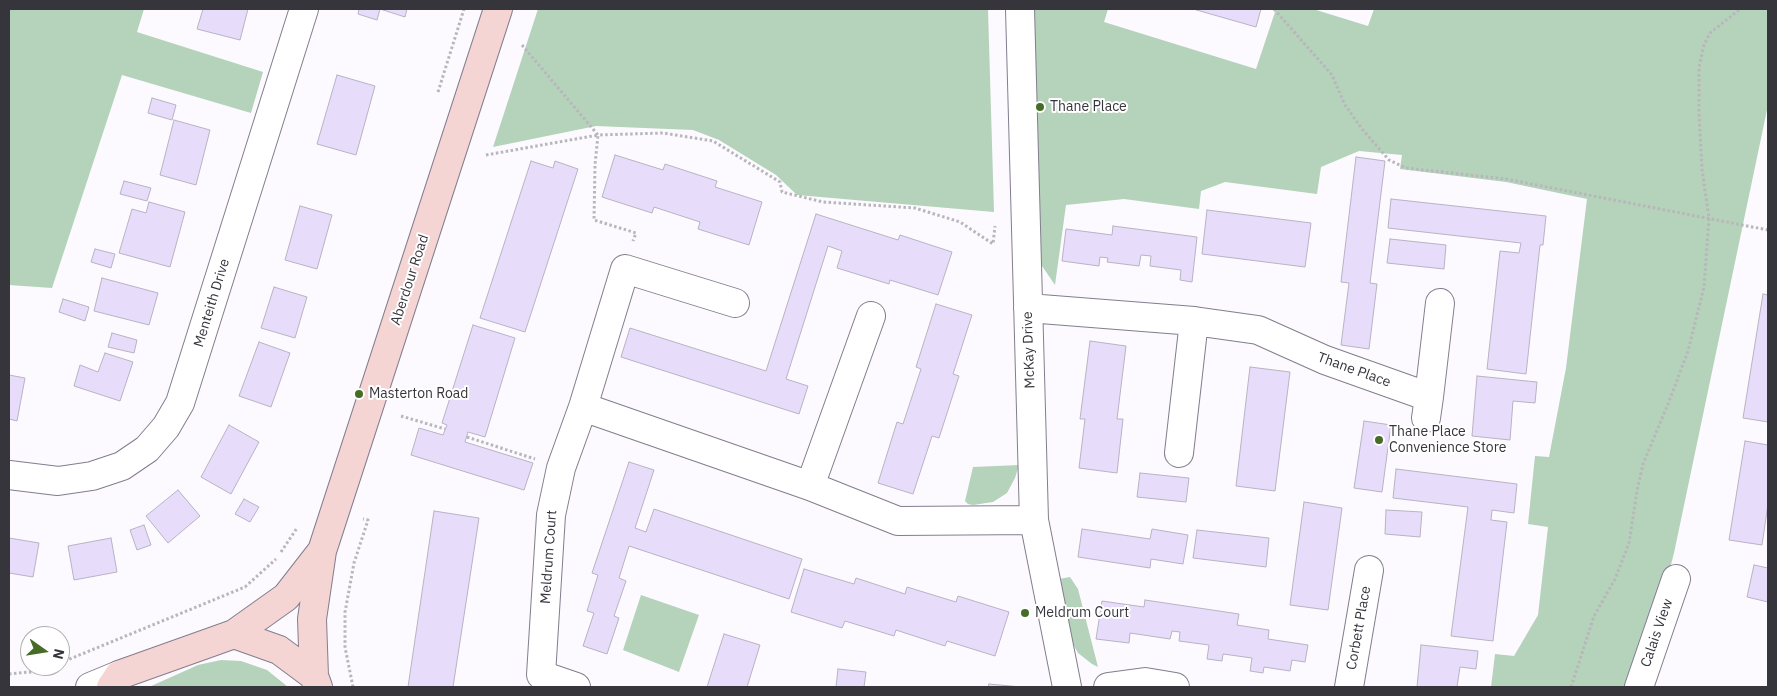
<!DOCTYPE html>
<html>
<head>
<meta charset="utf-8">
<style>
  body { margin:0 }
  #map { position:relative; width:1777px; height:696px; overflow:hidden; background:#fcfafe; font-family:"IBM Plex Sans",sans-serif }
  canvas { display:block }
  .frame { position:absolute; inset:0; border:10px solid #37353c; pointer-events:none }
  .north { position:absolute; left:20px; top:626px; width:50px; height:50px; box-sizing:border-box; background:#fff; border:1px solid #afaeb1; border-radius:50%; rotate:103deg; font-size:14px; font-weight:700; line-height:20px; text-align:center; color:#37353c }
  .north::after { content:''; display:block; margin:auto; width:18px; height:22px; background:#466c27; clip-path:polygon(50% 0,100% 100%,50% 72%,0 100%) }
</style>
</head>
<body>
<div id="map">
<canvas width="1777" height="696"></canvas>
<div class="frame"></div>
<div class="north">N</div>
</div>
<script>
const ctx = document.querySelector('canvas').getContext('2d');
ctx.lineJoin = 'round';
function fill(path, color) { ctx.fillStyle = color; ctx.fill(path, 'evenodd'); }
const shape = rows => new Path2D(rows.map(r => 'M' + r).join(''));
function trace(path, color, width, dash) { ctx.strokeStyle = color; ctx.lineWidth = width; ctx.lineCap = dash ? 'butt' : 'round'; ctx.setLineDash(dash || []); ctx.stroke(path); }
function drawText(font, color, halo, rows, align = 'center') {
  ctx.font = font + ' "IBM Plex Sans",sans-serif'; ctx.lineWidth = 4; ctx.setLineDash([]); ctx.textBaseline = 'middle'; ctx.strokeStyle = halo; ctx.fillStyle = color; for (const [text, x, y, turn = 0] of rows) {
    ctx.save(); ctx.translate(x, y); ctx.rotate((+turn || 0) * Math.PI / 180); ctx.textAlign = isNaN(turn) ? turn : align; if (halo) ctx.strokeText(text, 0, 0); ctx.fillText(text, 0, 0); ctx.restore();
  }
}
fill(shape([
  [9,9,144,9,137,32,263,72,251,113,122,75,52,288,9,285],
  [538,9,988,9,994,212,797,195,776,175,719,140,693,130,596,126,493,147],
  [1034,9,1108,9,1104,22,1256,69,1276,9,1313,9,1368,26,1374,9,1768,9,1768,105,1674,553,1657,619,1628,687,1491,687,1495,654,1514,656,1538,615,1548,527,1528,524,1535,456,1549,457,1566,368,1587,199,1506,182,1400,169,1402,155,1359,151,1321,167,1317,194,1225,182,1201,191,1199,209,1124,199,1066,205,1055,285,1040,263],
  [1019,465,1015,478,1007,493,993,502,973,505,968,504,965,501,973,467],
  [1070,577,1078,589,1098,667,1092,664,1078,653,1073,644,1059,579],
  [641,595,699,615,679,672,623,650],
  [221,660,241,661,267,670,288,687,149,687,198,665]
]), '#b5d2bb');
const building = shape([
  [203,9,248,9,240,40,197,29,203,9],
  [359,9,407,9,405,17,380,9,377,20,358,14,359,9],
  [1193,9,1261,9,1256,27,1193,9],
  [337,75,375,86,356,155,317,144,337,75],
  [152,98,176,105,172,120,148,113,152,98],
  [174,120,210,130,196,185,160,175,174,120],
  [615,155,663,170,665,164,717,181,715,187,762,202,749,245,698,229,700,222,654,207,652,213,602,197,615,155],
  [1356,157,1385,161,1370,283,1377,284,1369,349,1341,345,1349,283,1341,282,1356,157],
  [531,161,553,168,555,161,578,169,525,332,480,318,531,161],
  [124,181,151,188,147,201,120,194,124,181],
  [1391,199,1546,216,1543,245,1540,245,1526,374,1487,369,1500,251,1519,253,1521,243,1388,228,1391,199],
  [149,202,185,212,170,267,119,253,132,209,146,213,149,202],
  [300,206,332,215,317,269,285,260,300,206],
  [1207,210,1311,223,1305,267,1202,254,1207,210],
  [816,214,898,240,900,235,952,252,938,295,890,280,889,284,837,268,842,251,828,246,786,379,808,386,799,414,621,357,630,328,766,371,816,214],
  [1113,226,1197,237,1192,282,1180,280,1181,270,1150,266,1151,256,1141,255,1139,266,1107,262,1108,258,1100,257,1099,266,1062,261,1066,229,1112,235,1113,226],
  [1390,239,1446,245,1444,269,1387,263,1390,239],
  [95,249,115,254,111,268,91,262,95,249],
  [102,278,158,293,149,325,94,311,102,278],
  [274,287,307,297,295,338,261,328,274,287],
  [1763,294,1768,295,1768,422,1743,418,1763,294],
  [63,299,89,307,85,321,59,312,63,299],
  [936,304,972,315,953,374,959,376,939,438,932,436,913,494,878,483,897,422,903,424,921,369,916,367,936,304],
  [473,325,515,338,485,437,468,432,465,442,533,463,524,490,411,455,419,428,443,435,447,425,442,423,473,325],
  [112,333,137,340,134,353,108,347,112,333],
  [1090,341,1126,346,1117,419,1123,419,1117,473,1079,468,1085,419,1080,419,1090,341],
  [259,342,290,353,271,407,239,396,259,342],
  [105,353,133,362,120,401,74,386,80,365,98,372,105,353],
  [1250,367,1290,372,1275,491,1236,486,1250,367],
  [9,375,25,378,17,421,9,419,9,375],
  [1477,376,1537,382,1535,403,1513,401,1510,440,1472,436,1477,376],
  [1364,421,1391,425,1382,492,1354,488,1364,421],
  [229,425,259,442,231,494,201,477,229,425],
  [1745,441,1768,445,1768,504,1762,545,1729,540,1745,441],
  [629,462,654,470,635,528,646,532,654,509,802,559,789,599,629,546,619,578,626,581,614,616,619,618,607,654,583,646,594,613,587,611,598,575,592,573,629,462],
  [1396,469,1517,484,1514,513,1492,510,1491,520,1507,522,1493,641,1451,636,1468,507,1393,498,1396,469],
  [1140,473,1189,478,1186,502,1137,497,1140,473],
  [178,490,200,516,168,543,146,516,178,490],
  [244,499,259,507,250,522,235,514,244,499],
  [1304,502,1342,508,1328,610,1290,605,1304,502],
  [1386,510,1422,512,1420,537,1385,534,1386,510],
  [434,511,479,518,453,687,408,687,434,511],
  [144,525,151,545,137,550,130,530,144,525],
  [1082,529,1150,539,1152,529,1188,535,1183,564,1151,559,1150,568,1078,557,1082,529],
  [1197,530,1269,538,1266,567,1193,558,1197,530],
  [9,538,39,543,33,577,9,573,9,538],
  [111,538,117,572,74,580,68,546,111,538],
  [1754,565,1768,568,1768,602,1747,597,1754,565],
  [804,569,854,584,856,578,905,594,907,587,956,602,958,596,1009,612,995,656,947,641,945,646,896,630,894,636,845,621,842,628,791,612,804,569],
  [1145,600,1239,614,1237,625,1269,630,1268,639,1308,645,1305,662,1292,660,1290,671,1264,667,1263,673,1250,671,1252,658,1223,654,1222,661,1207,659,1209,645,1179,641,1180,632,1172,631,1170,639,1130,633,1129,643,1096,639,1102,601,1144,607,1145,600],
  [724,634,760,645,747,687,707,687,724,634],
  [1421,645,1478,651,1476,669,1460,667,1457,687,1417,687,1421,645],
  [838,669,866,672,864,687,836,687,838,669],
  [989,684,1021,687,988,687,989,684]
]);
fill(building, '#e7ddfa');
trace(building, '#b8b2c4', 1);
const minor = shape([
  [1020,9,1034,520,1067,687],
  [1028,308,1194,321,1258,330,1325,360,1429,397,1426,418],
  [1429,397,1440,303],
  [583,407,810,486,898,521,1034,520],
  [1179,453,1194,321],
  [9,475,58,481,92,476,122,466,147,449,166,427,180,403,304,9],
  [810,486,871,316],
  [576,687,541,675,551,515,561,468,583,407,625,269,735,303],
  [1108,687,1145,682,1175,687],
  [1349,687,1369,570],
  [1639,687,1676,579]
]);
const tertiary = shape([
  [90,687,119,675]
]);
const secondary = shape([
  [234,634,279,650,314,676,318,687],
  [314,676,312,619,322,551,498,9],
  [111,687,119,675,234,634,286,597,321,552]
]);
trace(minor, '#837d8e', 30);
trace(tertiary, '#837d8e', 30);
trace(secondary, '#837d8e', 30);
trace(shape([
  [1274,9,1332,75,1345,105,1362,129,1389,160,1406,168,1506,179,1768,230],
  [522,45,598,135,663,133,713,141,780,182,782,192,823,202,915,208,960,222,993,244,995,226],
  [438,92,464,9],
  [486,155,598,135,595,165,594,220,636,233,633,241],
  [401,416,445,429],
  [467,437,535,459],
  [281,552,297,528],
  [60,663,245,587,276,559],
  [9,674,41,671,53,666],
  [353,687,345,647,345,612,354,563,368,520,363,519],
  [1571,687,1594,616,1615,579,1629,543,1637,491,1643,464,1668,404,1688,351,1704,287,1709,218,1702,170,1699,113,1699,67,1704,45,1710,33,1740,9]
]), '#b8b6bb', 3, [2.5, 2.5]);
trace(minor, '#fff', 28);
trace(tertiary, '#fff', 28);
trace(secondary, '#f5d5d4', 28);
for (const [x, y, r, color] of [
  [1040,107,5,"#466c27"],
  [359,394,5,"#466c27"],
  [1379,440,5,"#466c27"],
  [1025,613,5,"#466c27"]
]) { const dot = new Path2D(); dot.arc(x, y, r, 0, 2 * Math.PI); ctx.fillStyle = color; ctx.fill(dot); trace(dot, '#fff', 2); }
drawText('14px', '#37353c', '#fff', [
  ["Thane Place",1050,107],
  ["Masterton Road",369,394],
  ["Thane Place",1389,432],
  ["Convenience Store",1389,448],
  ["Meldrum Court",1035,613]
], 'left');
drawText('14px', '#37353c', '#fff', [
  ["Aberdour Road",410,280,-72],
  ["Menteith Drive",212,303,-73],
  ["McKay Drive",1029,350,-92],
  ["Thane Place",1354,370,20],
  ["Meldrum Court",549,557,-86],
  ["Corbett Place",1359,628,-80],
  ["Calais View",1657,633,-71]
]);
</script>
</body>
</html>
